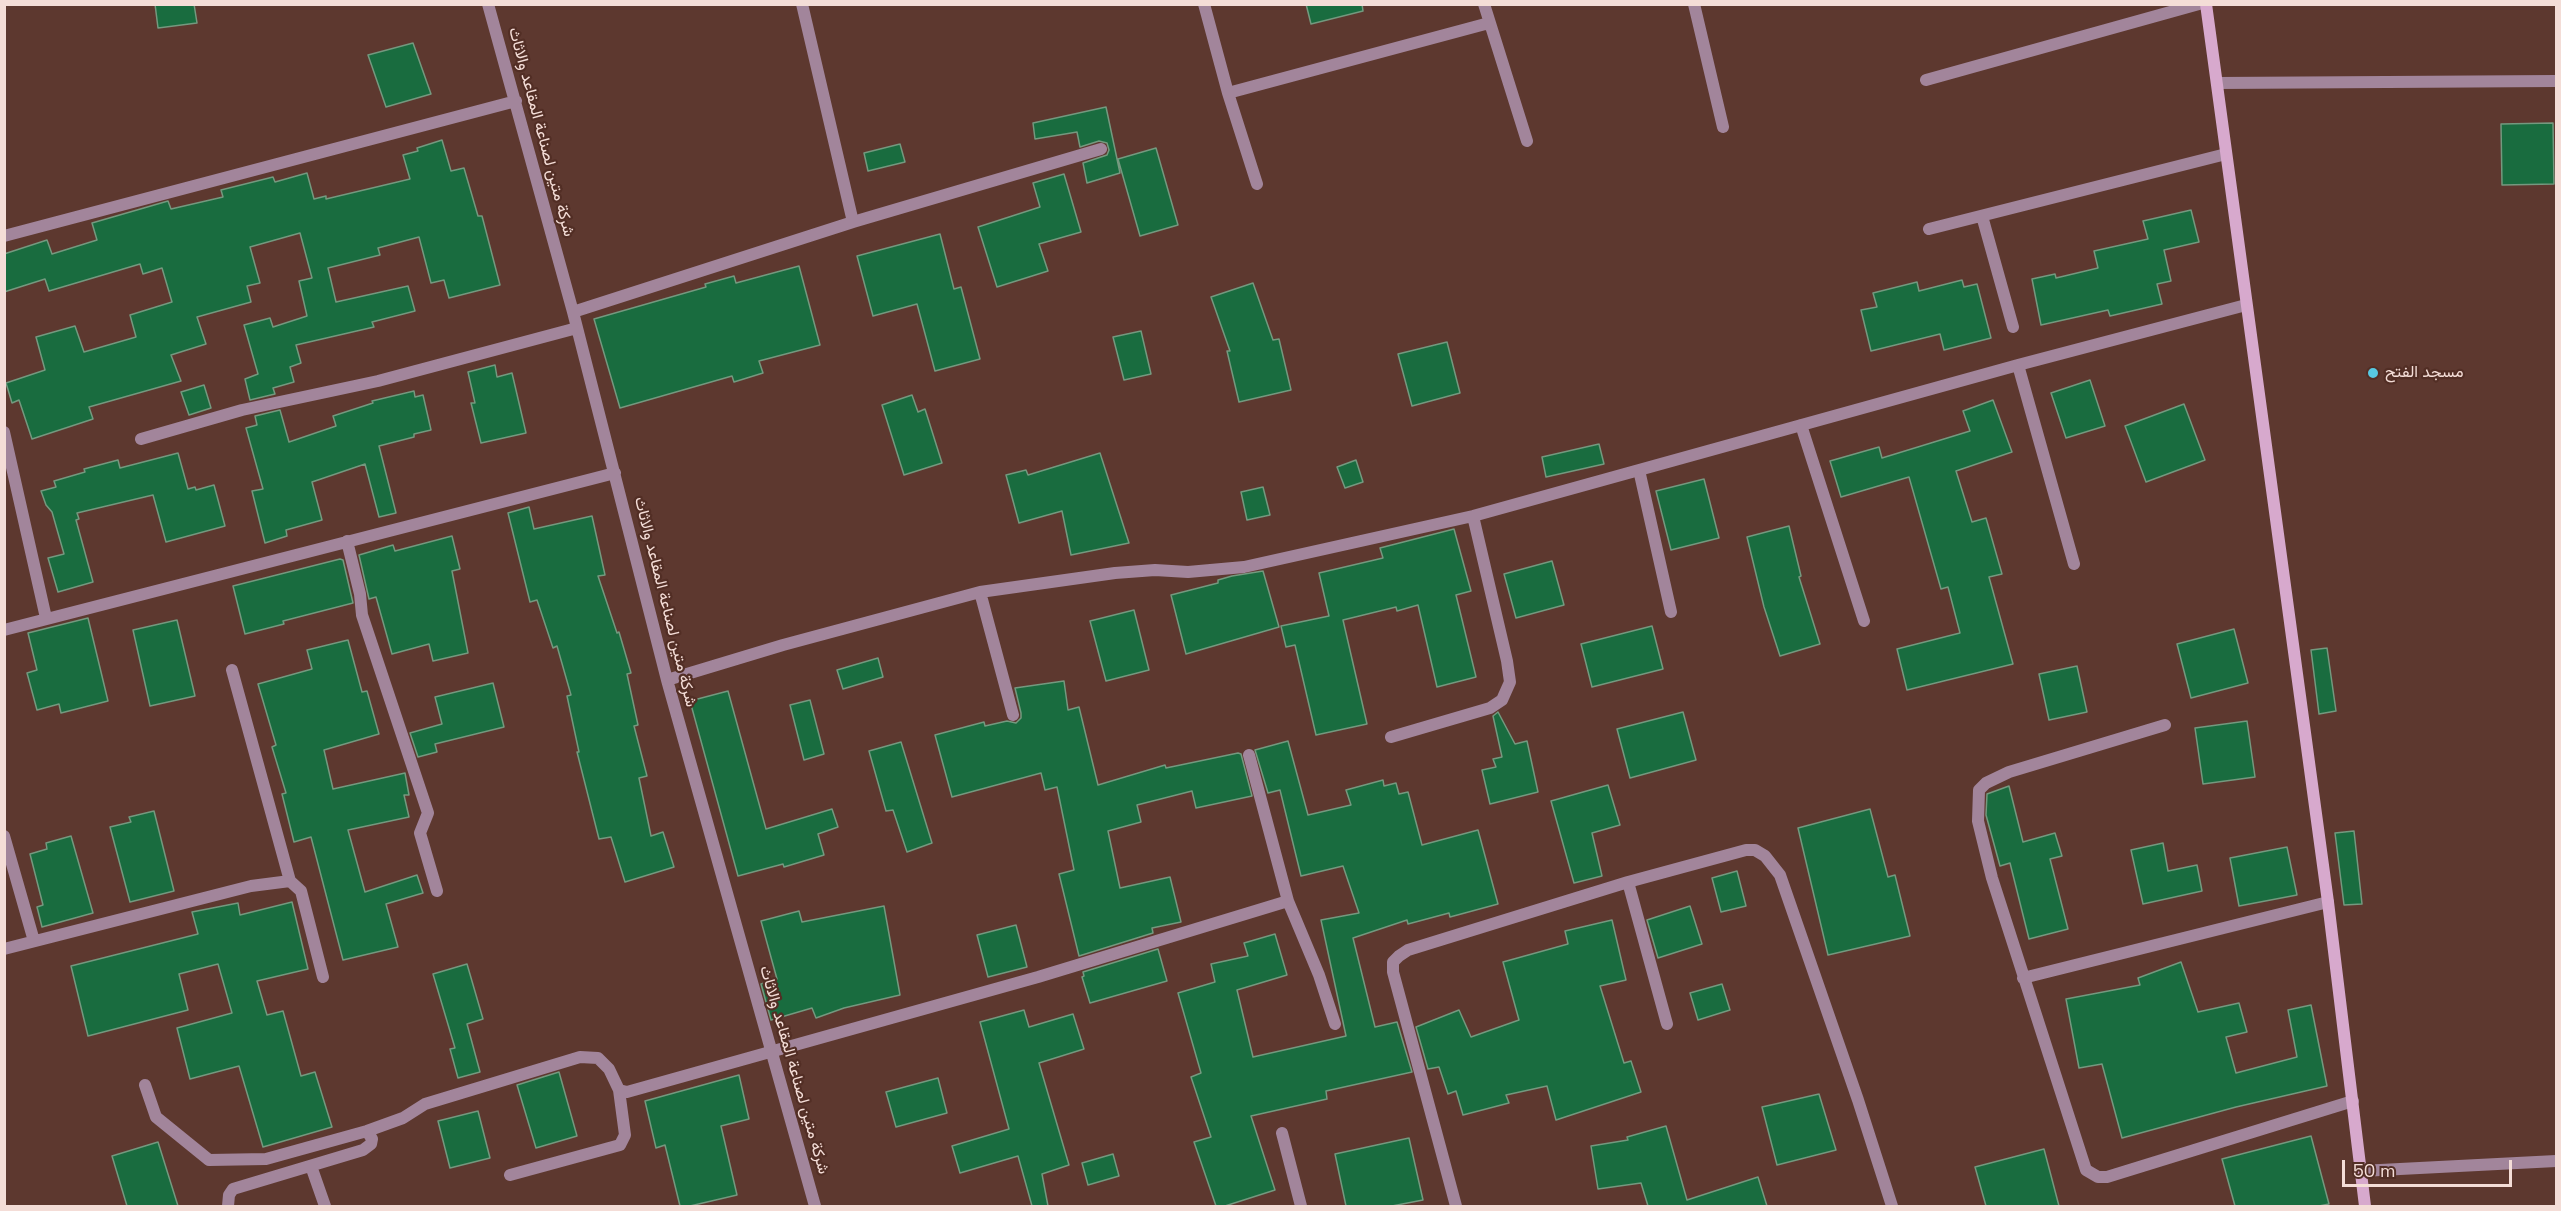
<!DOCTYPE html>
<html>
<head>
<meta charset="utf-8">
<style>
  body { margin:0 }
  #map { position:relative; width:2561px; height:1211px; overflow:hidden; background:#5d382f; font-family:"Space Grotesk",sans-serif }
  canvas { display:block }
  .frame { position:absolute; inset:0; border:6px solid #f4ddd7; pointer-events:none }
  .scale { position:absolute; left:2342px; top:1160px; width:170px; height:27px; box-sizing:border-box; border:3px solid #f4ddd7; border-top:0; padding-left:8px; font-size:18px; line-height:21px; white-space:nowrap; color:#f4ddd7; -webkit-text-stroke:4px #522e25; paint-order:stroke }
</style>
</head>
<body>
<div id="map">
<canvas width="2561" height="1211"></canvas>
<div class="frame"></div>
<div class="scale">50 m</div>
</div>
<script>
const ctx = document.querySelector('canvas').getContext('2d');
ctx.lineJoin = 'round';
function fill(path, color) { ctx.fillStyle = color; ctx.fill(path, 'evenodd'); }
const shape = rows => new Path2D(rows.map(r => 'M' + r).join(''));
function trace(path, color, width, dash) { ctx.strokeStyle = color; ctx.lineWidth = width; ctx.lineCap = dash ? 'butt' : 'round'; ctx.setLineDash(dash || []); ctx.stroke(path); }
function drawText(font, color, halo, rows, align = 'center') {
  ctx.font = font + ' "Space Grotesk",Vazirmatn,sans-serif'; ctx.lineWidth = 4.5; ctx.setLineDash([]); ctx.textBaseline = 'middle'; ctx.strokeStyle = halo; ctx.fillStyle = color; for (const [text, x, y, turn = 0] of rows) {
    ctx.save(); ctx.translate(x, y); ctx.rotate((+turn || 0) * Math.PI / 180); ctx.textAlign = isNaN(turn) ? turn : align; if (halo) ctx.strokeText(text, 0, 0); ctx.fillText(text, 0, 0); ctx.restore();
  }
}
const building = shape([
  [155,4,194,4,197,23,158,28,155,4],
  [1306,4,1362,4,1363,11,1311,24,1306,4],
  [413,43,431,94,386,107,368,55,413,43],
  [1106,107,1120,173,1087,183,1083,163,1107,155,1109,150,1107,143,1099,141,1080,147,1077,132,1035,139,1033,123,1106,107],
  [2553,123,2554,184,2502,185,2501,124,2553,123],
  [442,140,451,171,464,168,478,216,482,216,500,285,449,298,444,280,431,283,419,237,378,248,380,255,328,268,336,302,408,286,415,311,372,322,374,327,296,345,301,363,290,367,294,382,273,388,275,394,250,400,245,379,258,374,244,325,270,318,273,327,307,316,299,281,312,278,300,233,250,247,260,283,247,286,251,302,197,317,206,344,171,355,181,381,89,407,93,419,32,439,19,400,12,403,6,383,45,370,36,337,75,326,84,352,136,337,130,315,172,302,162,268,143,274,140,264,49,291,45,279,4,292,4,254,47,240,52,254,97,240,92,223,168,201,171,209,223,197,221,190,273,177,275,182,307,173,314,199,326,196,326,199,410,179,403,155,418,151,417,148,442,140],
  [900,144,905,162,868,171,864,153,900,144],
  [1156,148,1178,225,1140,236,1118,159,1156,148],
  [1064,174,1081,232,1039,244,1048,271,997,287,978,227,1040,207,1033,183,1064,174],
  [2191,210,2199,242,2164,250,2171,281,2157,284,2162,304,2110,316,2108,310,2041,325,2032,279,2055,274,2056,278,2098,268,2094,251,2148,239,2143,221,2191,210],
  [940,234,954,289,961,287,980,359,935,371,917,304,873,316,857,256,940,234],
  [799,266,820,345,759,361,763,373,734,382,732,376,620,408,594,319,706,287,705,284,734,276,736,283,799,266],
  [1962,280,1964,287,1977,284,1991,338,1944,350,1940,334,1871,351,1861,310,1877,307,1873,293,1917,282,1919,291,1962,280],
  [1253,283,1273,340,1279,339,1291,390,1239,402,1227,351,1230,351,1211,297,1253,283],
  [1141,331,1151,374,1124,380,1113,337,1141,331],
  [1447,342,1460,393,1412,406,1398,354,1447,342],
  [495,365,497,377,512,373,526,433,481,443,471,403,475,403,468,372,495,365],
  [2090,380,2105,426,2066,438,2051,393,2090,380],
  [204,385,211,408,189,415,181,392,204,385],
  [414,391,415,397,423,395,431,430,414,434,414,437,379,446,396,513,379,517,365,464,312,482,322,520,286,530,287,536,265,543,252,491,263,489,246,428,257,425,255,416,280,410,289,442,336,426,333,416,373,403,372,401,414,391],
  [912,395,918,412,925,409,942,463,904,475,882,405,912,395],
  [1993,400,2012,452,1956,471,1972,522,1986,518,2002,574,1989,577,2013,664,1907,690,1897,649,1960,633,1948,587,1941,589,1909,477,1841,497,1830,461,1879,447,1882,458,1970,431,1963,411,1993,400],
  [2184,404,2205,460,2146,482,2125,426,2184,404],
  [1599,444,1604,464,1546,477,1542,457,1599,444],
  [178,453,188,489,195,487,196,490,214,485,225,526,166,542,153,495,77,513,79,519,76,520,93,582,58,592,48,558,64,554,52,512,46,505,41,491,56,487,54,481,85,472,84,469,118,460,120,468,178,453],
  [1100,453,1129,543,1071,555,1062,511,1019,523,1006,475,1026,470,1028,475,1100,453],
  [1356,460,1363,482,1345,488,1337,467,1356,460],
  [1704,479,1719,538,1671,550,1656,491,1704,479],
  [1263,487,1270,515,1247,520,1241,492,1263,487],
  [529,507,534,529,592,516,605,575,598,576,617,633,619,632,631,673,627,674,638,725,634,726,647,776,639,778,651,836,663,832,674,867,625,882,611,837,599,839,577,752,579,752,567,696,571,695,557,646,553,648,537,600,530,602,508,513,529,507],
  [1789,526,1801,576,1799,577,1820,644,1780,656,1764,607,1747,537,1789,526],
  [1454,529,1471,591,1456,595,1476,677,1437,687,1418,605,1397,611,1396,607,1343,620,1367,724,1316,735,1295,645,1286,647,1281,626,1329,616,1319,573,1383,558,1380,548,1454,529],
  [452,536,460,569,452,571,468,653,433,661,429,644,392,654,376,597,369,599,359,555,393,545,395,551,452,536],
  [340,559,343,560,353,603,283,621,284,624,245,634,233,586,340,559],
  [1552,561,1564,605,1516,618,1504,574,1552,561],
  [1263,571,1279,627,1186,654,1171,595,1218,583,1218,580,1232,576,1263,571],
  [1134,610,1149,670,1106,681,1090,621,1134,610],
  [88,618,108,701,61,713,59,704,37,710,27,673,37,670,28,633,88,618],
  [177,620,195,696,150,706,133,630,177,620],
  [1652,626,1663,669,1592,687,1581,644,1652,626],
  [2234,629,2248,683,2191,698,2177,644,2234,629],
  [348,640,362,692,367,691,379,734,324,750,333,789,405,773,409,795,404,795,409,817,348,830,365,892,417,875,423,893,386,904,398,947,343,960,311,837,294,842,282,794,286,793,272,747,276,745,258,684,312,669,307,650,348,640],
  [2327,648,2336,711,2319,714,2311,650,2327,648],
  [878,658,883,677,843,689,837,670,878,658],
  [2077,666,2087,712,2049,720,2039,674,2077,666],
  [1064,681,1068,710,1079,707,1098,785,1165,765,1166,768,1238,753,1241,754,1252,796,1196,808,1192,791,1137,805,1141,822,1108,831,1120,888,1170,877,1181,922,1152,928,1153,933,1079,956,1059,874,1074,870,1057,787,1045,790,1041,773,952,797,935,735,984,722,985,726,1007,721,1016,723,1021,718,1021,713,1015,688,1064,681],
  [493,683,504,727,435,744,437,752,418,757,410,733,442,724,435,697,493,683],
  [728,691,766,829,832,809,838,827,818,834,824,855,784,867,783,864,738,876,690,701,728,691],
  [810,700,824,754,804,760,790,705,810,700],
  [1498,712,1515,744,1527,741,1538,792,1490,804,1482,770,1496,767,1493,759,1502,757,1493,716,1498,712],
  [1683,712,1696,760,1630,778,1617,729,1683,712],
  [2247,721,2255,777,2203,784,2195,728,2247,721],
  [1288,741,1308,815,1351,805,1346,790,1383,780,1384,786,1396,783,1399,794,1408,792,1422,845,1478,830,1498,904,1450,917,1449,913,1408,924,1407,920,1353,938,1375,1027,1397,1022,1412,1072,1326,1091,1327,1099,1251,1116,1275,1190,1225,1206,1216,1206,1194,1142,1211,1137,1191,1077,1201,1073,1178,993,1215,982,1211,964,1248,956,1244,943,1275,934,1287,975,1237,990,1253,1057,1346,1036,1321,920,1359,913,1343,866,1301,876,1280,790,1268,793,1255,750,1288,741],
  [901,742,932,843,907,852,893,810,886,811,869,751,901,742],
  [1608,785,1620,825,1592,833,1602,876,1574,883,1551,801,1608,785],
  [2009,786,2023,842,2055,833,2062,856,2050,859,2068,929,2029,939,2010,863,2000,866,1986,815,1987,794,2009,786],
  [1870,809,1888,877,1895,875,1910,936,1828,955,1798,828,1870,809],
  [154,811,174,891,130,902,110,827,131,822,129,817,154,811],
  [2354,831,2362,904,2344,905,2335,833,2354,831],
  [71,836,93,913,42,927,37,907,43,905,30,854,47,849,46,843,71,836],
  [2163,843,2168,871,2197,865,2202,891,2143,904,2131,850,2163,843],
  [2287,847,2297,895,2239,906,2230,858,2287,847],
  [1737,871,1746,906,1721,912,1712,878,1737,871],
  [292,902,308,969,257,981,267,1015,283,1011,301,1076,315,1072,332,1127,263,1147,239,1066,190,1079,177,1028,232,1013,218,964,179,974,188,1010,88,1036,71,966,198,934,192,912,238,903,240,915,292,902],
  [884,906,900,995,844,1008,816,1018,812,1008,771,1020,761,984,777,979,761,921,799,911,802,922,884,906],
  [1690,906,1702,944,1658,958,1647,920,1690,906],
  [1612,920,1626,980,1600,986,1624,1063,1631,1061,1641,1092,1556,1120,1547,1086,1506,1095,1509,1103,1463,1115,1456,1091,1448,1094,1439,1067,1428,1069,1416,1027,1459,1010,1471,1037,1519,1020,1503,962,1568,944,1565,931,1612,920],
  [1016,925,1027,967,988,977,977,935,1016,925],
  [1158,949,1167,981,1090,1003,1082,977,1084,976,1083,972,1158,949],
  [2181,962,2198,1012,2239,1003,2247,1032,2226,1037,2236,1073,2297,1057,2288,1010,2311,1005,2327,1086,2236,1107,2122,1138,2102,1064,2079,1068,2066,999,2140,985,2138,978,2181,962],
  [467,964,483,1019,467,1024,480,1072,458,1078,450,1049,455,1048,433,974,467,964],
  [1722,984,1730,1010,1698,1020,1690,993,1722,984],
  [1024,1010,1029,1027,1073,1014,1084,1049,1039,1063,1069,1165,1042,1174,1048,1206,1032,1206,1018,1156,960,1173,952,1146,1009,1129,980,1022,1024,1010],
  [559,1072,577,1136,536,1148,517,1085,559,1072],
  [739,1075,749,1119,721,1126,737,1195,690,1206,680,1206,665,1145,656,1148,645,1101,739,1075],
  [938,1078,947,1113,896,1127,886,1092,938,1078],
  [1819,1094,1836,1150,1777,1165,1762,1107,1819,1094],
  [478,1111,490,1158,450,1168,438,1121,478,1111],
  [1666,1126,1687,1200,1758,1177,1767,1206,1648,1206,1641,1183,1598,1189,1591,1146,1628,1140,1627,1137,1666,1126],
  [2311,1136,2329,1204,2319,1206,2235,1206,2222,1159,2311,1136],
  [1409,1138,1423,1200,1392,1206,1346,1206,1335,1154,1409,1138],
  [158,1142,178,1206,127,1206,112,1156,158,1142],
  [2044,1149,2059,1206,1986,1206,1975,1167,2044,1149],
  [1113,1154,1119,1176,1088,1185,1082,1163,1113,1154]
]);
fill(building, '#196c3f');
trace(building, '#74997f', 1.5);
trace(shape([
  [488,4,573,312,667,680,815,1206],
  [802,4,853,222],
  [1204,4,1228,93,1257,184],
  [1484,4,1527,141],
  [1694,4,1723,127],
  [1926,80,2199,4],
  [2217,83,2556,81],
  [1228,93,1489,23],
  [1982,216,2013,327],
  [1929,229,2226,154],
  [4,236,516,101],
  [573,312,853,222,1101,149],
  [2018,365,2074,564],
  [1801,425,1864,621],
  [4,432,46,618],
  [141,439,242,410,378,381,577,328],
  [1639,470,1671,612],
  [347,541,360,594,362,615,428,813,420,833,437,891],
  [980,592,1013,715],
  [4,630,615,473],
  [232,670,290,881],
  [667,680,783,645,980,592,1115,573,1155,570,1188,572,1244,567,1473,516,2018,365,2246,305],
  [2165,725,2009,772,1986,783,1979,790,1978,821,1992,878,2086,1170,2098,1177,2107,1177,2353,1101],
  [1391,737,1490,708,1502,700,1510,682,1507,661,1473,516],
  [1249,755,1288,901],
  [4,836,34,941],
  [1628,882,1667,1024],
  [4,949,251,886,290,881,301,891,323,977],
  [2023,978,2328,902],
  [145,1085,156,1117,209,1160,266,1159,367,1131,403,1118,425,1104,580,1057,598,1058,609,1069,619,1090,627,1092,1038,977,1288,901,1319,975,1335,1024],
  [1282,1133,1301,1206],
  [311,1166,325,1206],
  [2361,1171,2556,1161],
  [510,1175,620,1145,625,1135,619,1090],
  [228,1206,229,1195,233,1189,363,1150,371,1144,372,1139,367,1131],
  [1456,1206,1393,972,1393,962,1399,956,1408,950,1628,882,1746,850,1755,850,1765,856,1780,875,1858,1100,1892,1206]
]), '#a2859b', 12);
trace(shape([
  [2206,4,2328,902,2365,1206]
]), '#d7a9cd', 12);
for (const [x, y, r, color] of [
  [2373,373,6,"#57c9e2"]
]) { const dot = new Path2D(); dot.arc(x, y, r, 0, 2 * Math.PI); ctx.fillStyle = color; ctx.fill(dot); trace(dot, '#522e25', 2); }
drawText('16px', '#f4ddd7', '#522e25', [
  ["شركة متين لصناعة المقاعد والاثاث",541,132,75],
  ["شركة متين لصناعة المقاعد والاثاث",665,602,76],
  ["شركة متين لصناعة المقاعد والاثاث",794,1070,74]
]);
drawText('16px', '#f4ddd7', '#522e25', [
  ["مسجد الفتح",2385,373]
], 'left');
</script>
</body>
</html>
